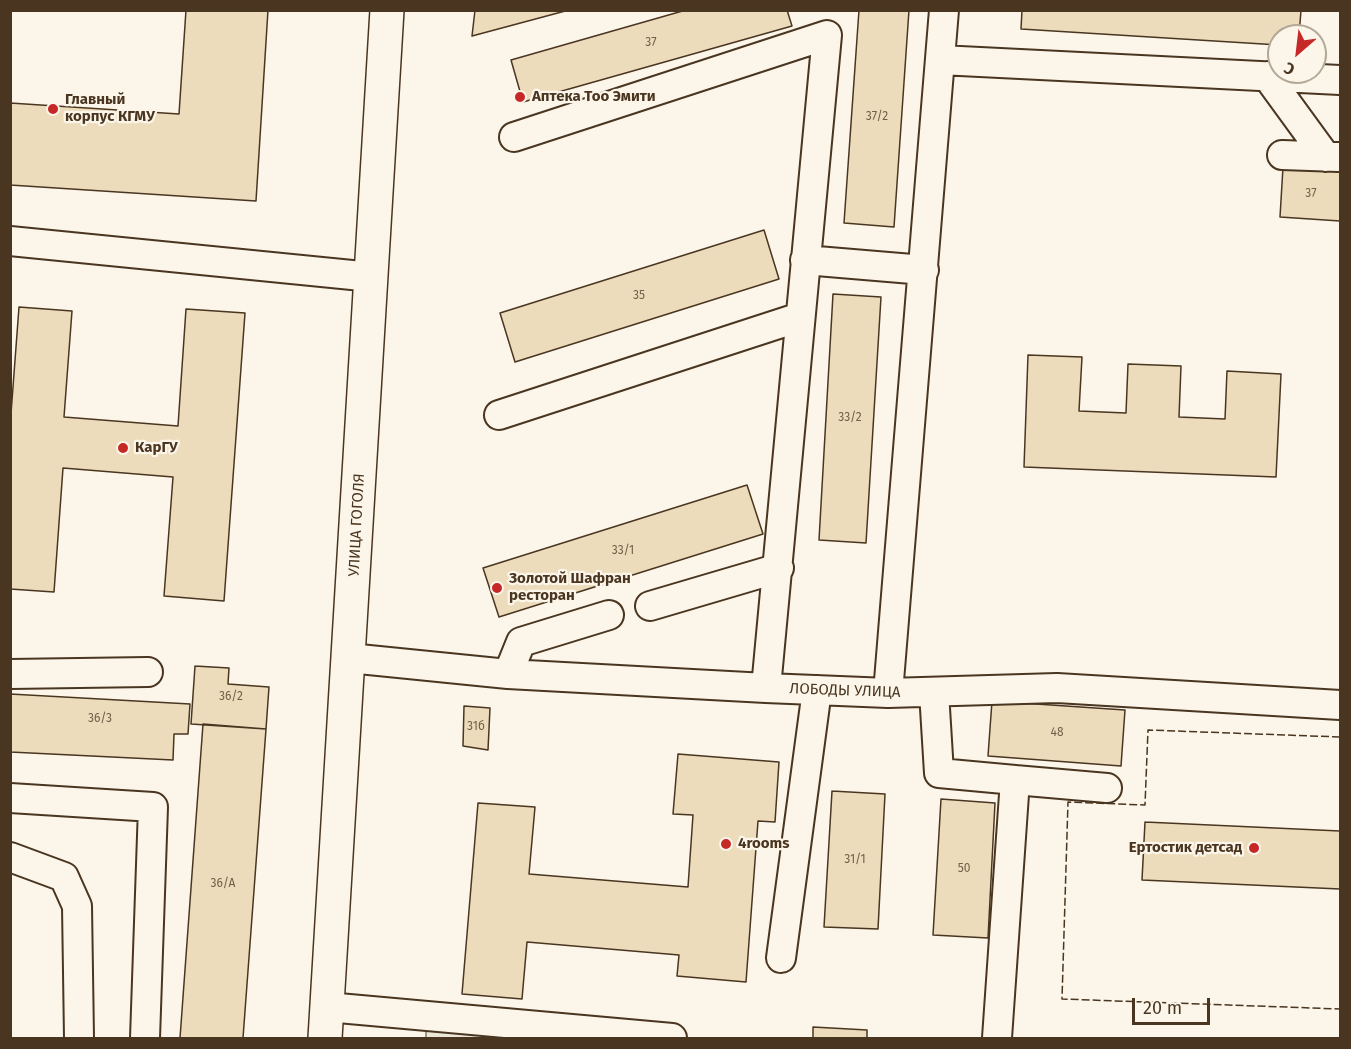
<!DOCTYPE html>
<html>
<head>
<meta charset="utf-8">
<style>
  body { margin:0 }
  #map { position:relative; width:1351px; height:1049px; overflow:hidden; background:#fbf6e9; font-family:"Fira Sans",sans-serif }
  canvas { display:block }
  .frame { position:absolute; inset:0; border:12px solid #4a3520; pointer-events:none }
  .north { position:absolute; left:1267px; top:24px; width:60px; height:60px; box-sizing:border-box; background:#fbf6e9; border:2px solid #b4a999; border-radius:50%; rotate:208deg; font-size:16px; font-weight:700; line-height:24px; text-align:center; color:#4a3520 }
  .north::after { content:''; display:block; margin:auto; width:21px; height:27px; background:#c62828; clip-path:polygon(50% 0,100% 100%,50% 72%,0 100%) }
  .scale { position:absolute; left:1132px; top:998px; width:78px; height:27px; box-sizing:border-box; border:3px solid #4a3520; border-top:0; padding-left:8px; font-size:18px; line-height:21px; white-space:nowrap; color:#4a3520; -webkit-text-stroke:4px #fbf6e9; paint-order:stroke }
</style>
</head>
<body>
<div id="map">
<canvas width="1351" height="1049"></canvas>
<div class="frame"></div>
<div class="north">С</div>
<div class="scale">20 m</div>
</div>
<script>
const ctx = document.querySelector('canvas').getContext('2d');
ctx.lineJoin = 'round';
function fill(path, color) { ctx.fillStyle = color; ctx.fill(path, 'evenodd'); }
const shape = rows => new Path2D(rows.map(r => 'M' + r).join(''));
function trace(path, color, width, dash) { ctx.strokeStyle = color; ctx.lineWidth = width; ctx.lineCap = dash ? 'butt' : 'round'; ctx.setLineDash(dash || []); ctx.stroke(path); }
function drawText(font, color, halo, rows, align = 'center') {
  ctx.font = font + ' "Fira Sans",sans-serif'; ctx.lineWidth = 4.5; ctx.setLineDash([]); ctx.textBaseline = 'middle'; ctx.strokeStyle = halo; ctx.fillStyle = color; for (const [text, x, y, turn = 0] of rows) {
    ctx.save(); ctx.translate(x, y); ctx.rotate((+turn || 0) * Math.PI / 180); ctx.textAlign = isNaN(turn) ? turn : align; if (halo) ctx.strokeText(text, 0, 0); ctx.fillText(text, 0, 0); ctx.restore();
  }
}
const parking = shape([
  [426,1028,575,1038,426,1038,426,1028]
]);
fill(parking, '#ede7d9');
trace(parking, '#887966', 1.5);
const building = shape([
  [186,10,268,10,256,201,10,185,10,103,179,114,186,10],
  [475,10,569,10,472,36,475,10],
  [686,10,787,10,792,26,523,102,511,60,686,10],
  [859,10,909,10,894,227,844,223,859,10],
  [1022,10,1301,10,1299,36,1279,36,1279,45,1021,29,1022,10],
  [1283,167,1340,170,1340,221,1280,217,1283,167],
  [764,230,779,279,515,362,500,313,764,230],
  [833,294,881,297,866,543,819,540,833,294],
  [19,307,72,311,64,417,178,426,186,309,245,313,224,601,164,596,173,477,63,468,54,592,10,589,10,427,19,307],
  [1028,355,1082,357,1079,411,1126,413,1128,364,1181,366,1179,417,1225,419,1227,371,1281,374,1276,477,1024,467,1028,355],
  [747,485,763,534,499,617,483,568,747,485],
  [195,666,229,668,228,684,269,687,266,729,191,724,195,666],
  [10,694,190,704,188,734,174,734,173,760,10,752,10,694],
  [992,701,1125,710,1121,766,988,756,992,701],
  [464,706,490,708,488,750,463,746,464,706],
  [203,724,266,729,243,1038,180,1038,203,724],
  [678,754,779,762,775,822,758,821,746,982,677,976,679,955,527,942,522,999,462,994,478,803,535,807,529,874,688,887,693,815,673,814,678,754],
  [832,791,885,794,878,929,824,927,832,791],
  [941,799,995,803,988,938,933,935,941,799],
  [1145,822,1340,831,1340,889,1142,880,1145,822],
  [813,1027,867,1030,867,1038,813,1038,813,1027]
]);
fill(building, '#ecdcbc');
trace(building, '#4a3520', 1.5);
const minor = shape([
  [940,60,1340,80],
  [1267,76,1326,157],
  [514,137,827,35,766,688],
  [1282,155,1338,157],
  [10,241,372,277],
  [805,260,924,270],
  [499,415,800,317],
  [650,606,779,568],
  [349,658,508,674,766,688,888,693,1057,688,1340,705],
  [10,674,148,672],
  [508,674,521,642,609,615],
  [934,692,939,773,1015,780,997,1038],
  [888,693,944,10],
  [1015,780,1107,788],
  [10,798,153,807,145,1038],
  [10,857,64,877,77,906,79,1038],
  [781,958,817,690],
  [327,1007,672,1038]
]);
const highway = shape([
  [325,1038,387,10]
]);
trace(minor, '#4a3520', 32);
trace(highway, '#4a3520', 36);
trace(minor, '#fbf6e9', 28);
trace(highway, '#fbf6e9', 33);
trace(shape([
  [1340,737,1148,730,1145,805,1068,802,1062,999,1340,1009]
]), '#4a3520', 1.5, [8, 3]);
for (const [x, y, r, color] of [
  [520,97,6,"#c62828"],
  [53,109,6,"#c62828"],
  [123,448,6,"#c62828"],
  [497,588,6,"#c62828"],
  [726,844,6,"#c62828"],
  [1254,848,6,"#c62828"]
]) { const dot = new Path2D(); dot.arc(x, y, r, 0, 2 * Math.PI); ctx.fillStyle = color; ctx.fill(dot); trace(dot, '#fbf6e9', 2); }
drawText('12px', '#725f47', null, [
  ["37",651,43],
  ["37/2",877,117],
  ["37",1311,194],
  ["35",639,296],
  ["33/2",850,418],
  ["33/1",623,551],
  ["36/2",231,697],
  ["36/3",100,719],
  ["31б",476,727],
  ["48",1057,733],
  ["31/1",855,860],
  ["50",964,869],
  ["36/A",223,884]
]);
drawText('bold 15px', '#4a3520', '#fbf6e9', [
  ["Аптека Тоо Эмити",532,97],
  ["Главный",65,100],
  ["корпус КГМУ",65,117],
  ["КарГУ",135,448],
  ["Золотой Шафран",509,579],
  ["ресторан",509,596],
  ["4rooms",738,844],
  ["Ертостик детсад",1242,848,"right"]
], 'left');
drawText('15px', '#4a3520', '#fbf6e9', [
  ["УЛИЦА ГОГОЛЯ",357,525,-87],
  ["ЛОБОДЫ УЛИЦА",845,691,2]
]);
</script>
</body>
</html>
